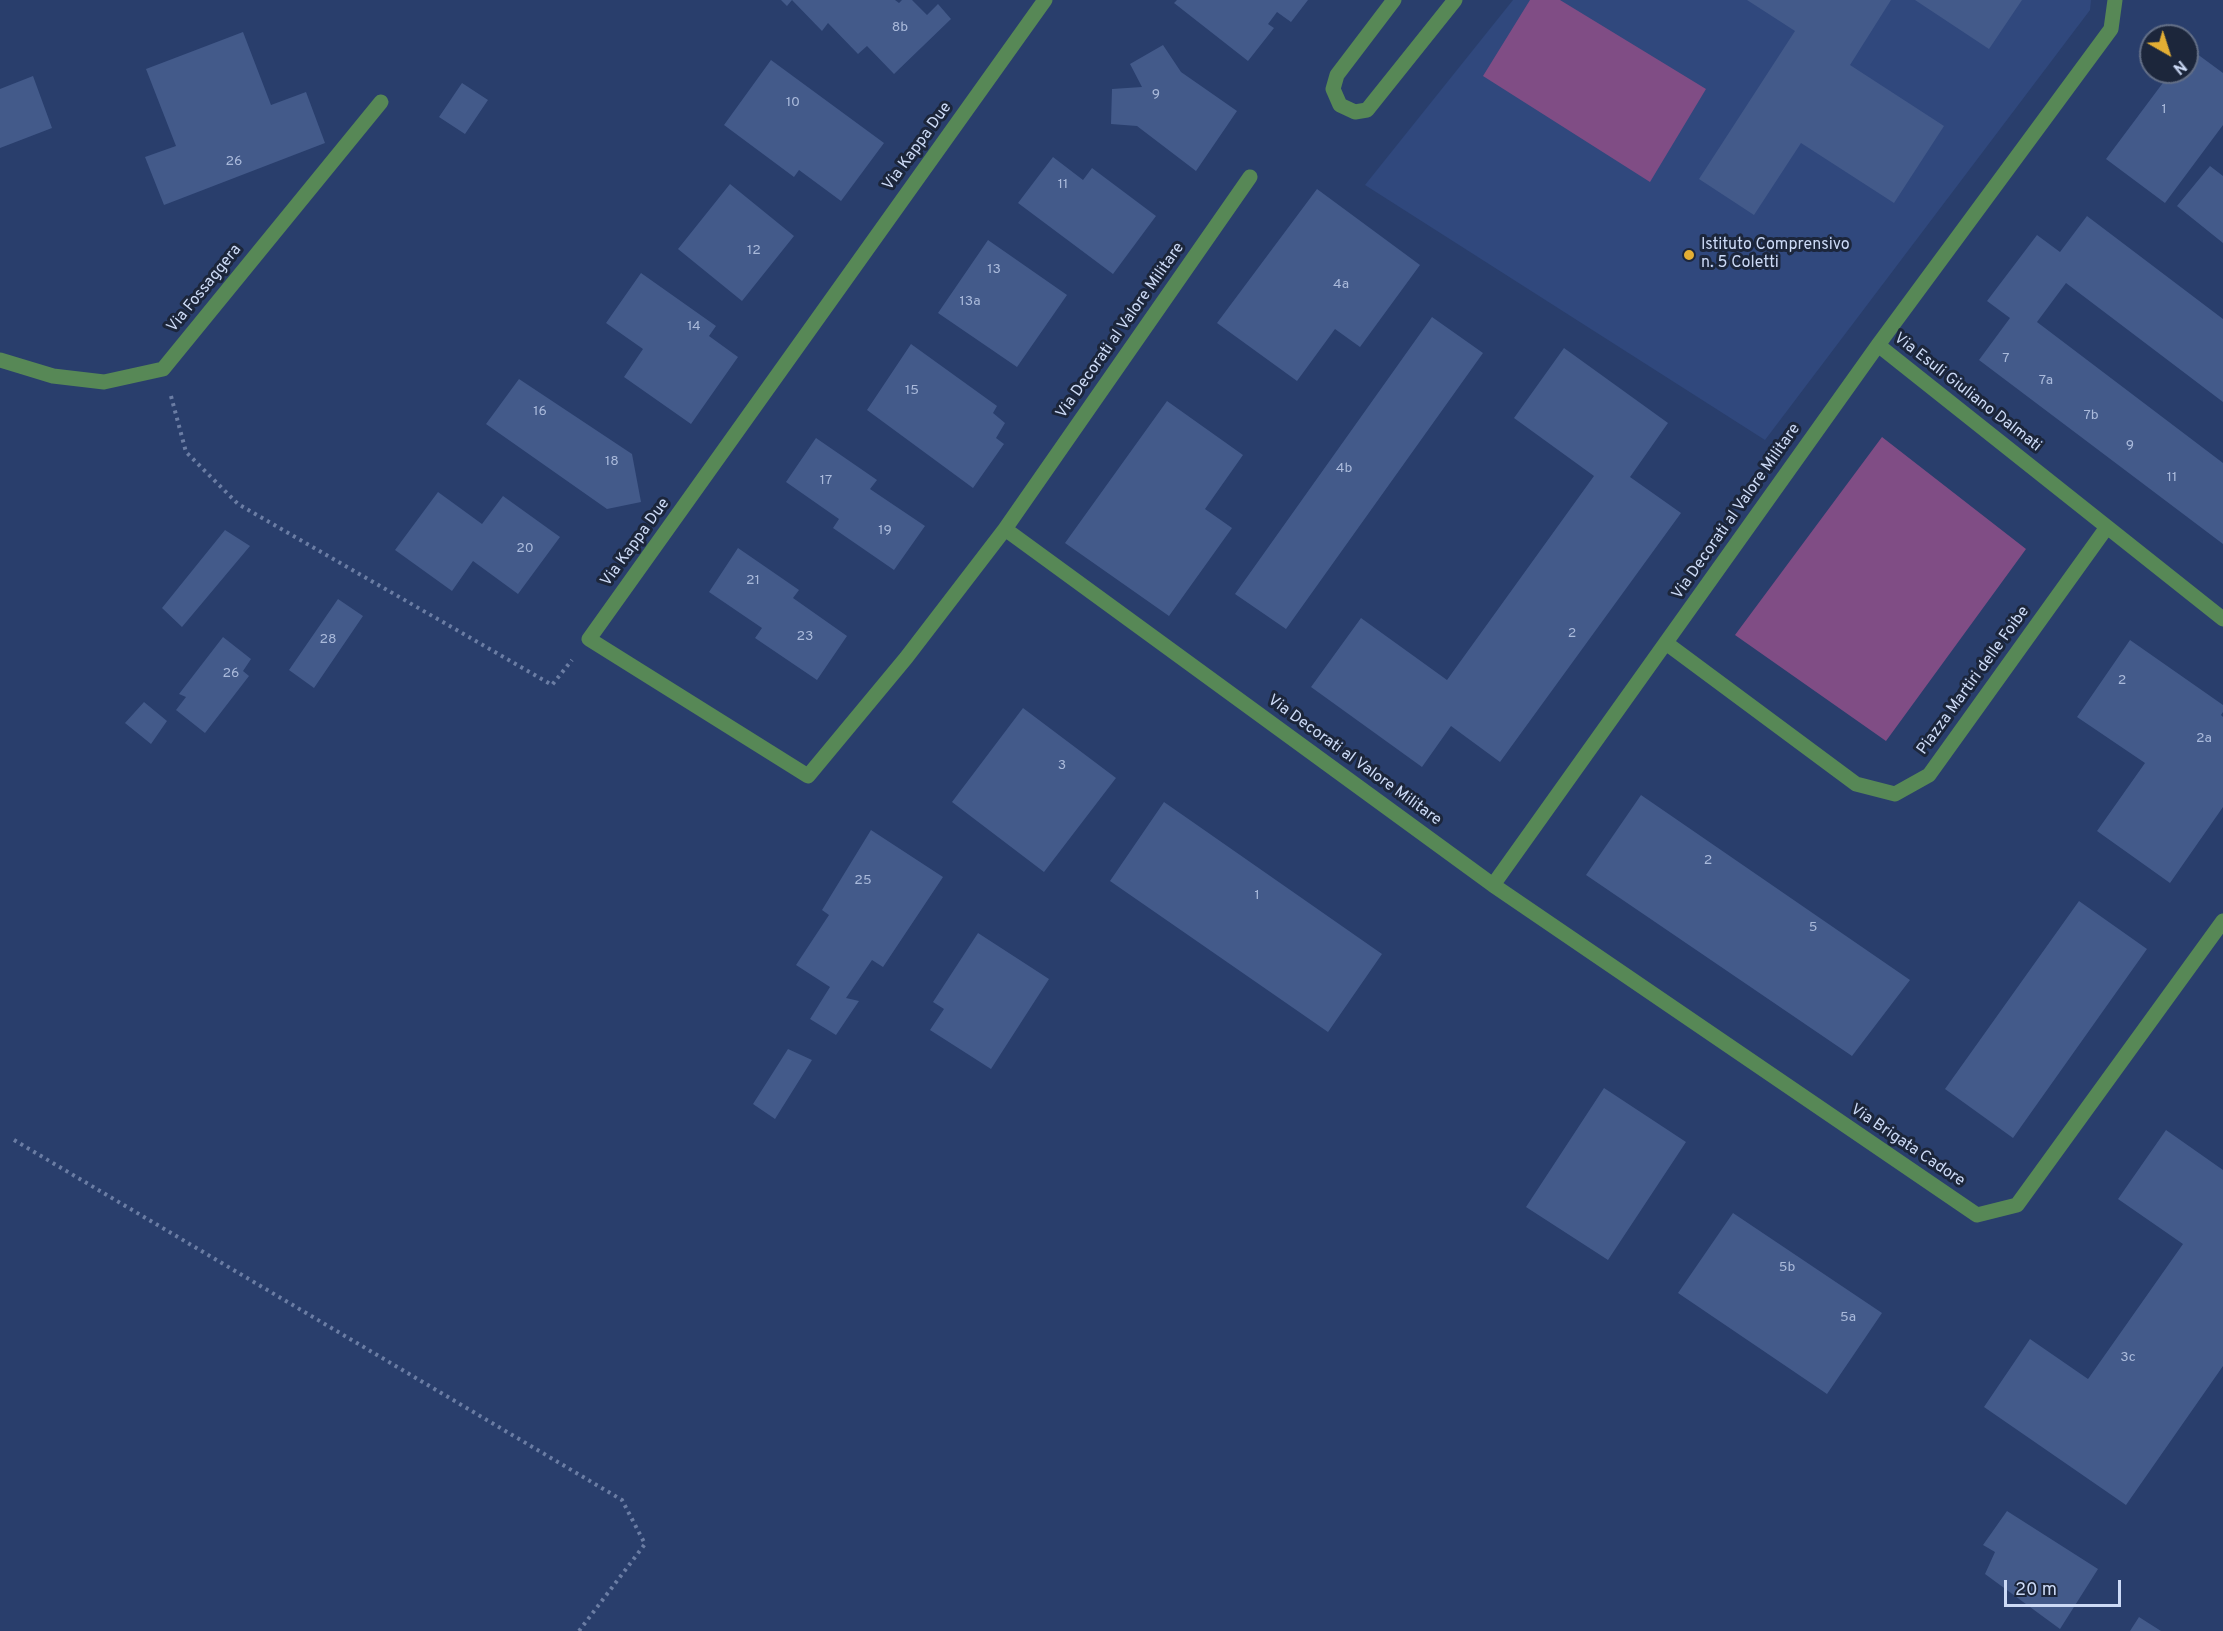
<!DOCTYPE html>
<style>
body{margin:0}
#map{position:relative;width:2223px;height:1631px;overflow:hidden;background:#293e6c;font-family:Overpass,sans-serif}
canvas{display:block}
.north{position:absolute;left:2139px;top:24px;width:60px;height:60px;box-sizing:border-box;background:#1c263b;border:2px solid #626e86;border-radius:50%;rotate:141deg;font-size:16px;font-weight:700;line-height:24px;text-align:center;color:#ccdaf6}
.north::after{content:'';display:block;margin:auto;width:21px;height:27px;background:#e3ae34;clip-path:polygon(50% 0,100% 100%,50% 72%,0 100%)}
.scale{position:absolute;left:2004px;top:1580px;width:117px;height:27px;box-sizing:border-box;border:3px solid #ccdaf6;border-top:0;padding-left:8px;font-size:18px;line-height:21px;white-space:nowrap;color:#ccdaf6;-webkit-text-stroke:4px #1c263b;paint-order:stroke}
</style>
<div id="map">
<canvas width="2223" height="1631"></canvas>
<div class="north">N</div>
<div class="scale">20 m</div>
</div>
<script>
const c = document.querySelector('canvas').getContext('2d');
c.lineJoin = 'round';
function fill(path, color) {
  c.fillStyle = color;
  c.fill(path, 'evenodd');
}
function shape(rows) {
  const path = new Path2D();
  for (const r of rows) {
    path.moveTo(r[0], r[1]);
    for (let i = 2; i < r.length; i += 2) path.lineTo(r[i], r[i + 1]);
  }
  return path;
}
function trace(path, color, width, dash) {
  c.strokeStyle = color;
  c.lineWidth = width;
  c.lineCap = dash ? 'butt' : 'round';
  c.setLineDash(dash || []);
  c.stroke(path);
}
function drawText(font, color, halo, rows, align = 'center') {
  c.font = font + ' Overpass,sans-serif';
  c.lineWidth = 6;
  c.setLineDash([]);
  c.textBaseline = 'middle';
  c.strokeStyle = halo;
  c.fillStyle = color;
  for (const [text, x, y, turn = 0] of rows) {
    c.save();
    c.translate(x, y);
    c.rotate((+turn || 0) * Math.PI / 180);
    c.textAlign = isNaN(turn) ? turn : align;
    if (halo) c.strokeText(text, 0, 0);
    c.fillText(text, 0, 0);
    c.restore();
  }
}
const built = shape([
 [1513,0,2091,0,2090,10,1765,440,1365,185]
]);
const green = shape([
 [1530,0,1560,0,1706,89,1650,182,1483,76],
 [1882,437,2026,549,1886,741,1735,635]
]);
const building = shape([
 [781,0,895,0,899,3,902,0,912,0,927,15,938,4,951,19,894,74,867,46,858,54,828,23,822,31,792,0,787,6],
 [1177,0,1308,0,1291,22,1277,12,1268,24,1274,28,1248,61,1174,3],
 [1747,0,1891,0,1850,65,1944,126,1894,203,1801,143,1754,215,1699,179,1795,31],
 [1915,0,2022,0,1989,49],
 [243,32,271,105,306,92,325,143,164,205,145,157,176,146,146,69],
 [1163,45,1181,72,1237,111,1196,171,1137,126,1111,124,1112,89,1142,87,1130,64],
 [2189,48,2223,73,2223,125,2165,203,2106,159,2171,72,2187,72,2187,51],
 [771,60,884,143,841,201,799,170,794,177,724,125],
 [33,76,52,128,0,148,0,89],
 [462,83,488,100,465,134,439,117],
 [1053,157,1083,180,1092,168,1156,216,1113,274,1018,203],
 [2210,166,2223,176,2223,243,2177,206],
 [730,184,794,236,742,301,678,249],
 [1317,189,1420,265,1360,347,1335,329,1297,381,1217,323],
 [2087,216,2223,319,2223,402,2066,283,2037,322,2223,463,2223,544,1979,360,2010,318,1987,301,2037,235,2060,252],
 [988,240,1067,295,1017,367,938,313],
 [641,273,716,326,709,336,738,357,691,424,624,377,643,349,606,323],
 [1432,317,1483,353,1286,629,1235,594],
 [911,344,997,406,993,413,1005,423,996,438,1004,444,973,488,867,410],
 [1564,348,1668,423,1630,477,1681,513,1500,762,1451,726,1422,767,1311,687,1361,618,1447,680,1594,476,1514,418],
 [519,379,632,454,641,502,607,509,486,424],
 [1167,401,1243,455,1205,509,1232,528,1169,616,1065,543],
 [816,438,877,480,870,489,925,526,894,570,833,528,839,519,786,482],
 [438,492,482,524,503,496,560,537,518,594,473,561,452,591,395,550],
 [225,530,250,546,182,627,162,608],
 [738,548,799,590,793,598,847,636,817,680,755,638,762,628,709,592],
 [338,599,363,616,314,688,289,670],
 [223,637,251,659,243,671,249,676,205,733,176,710,186,697,179,694],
 [2130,640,2223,705,2223,712,2221,715,2223,717,2223,807,2170,883,2097,831,2145,763,2077,717],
 [144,702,167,721,151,744,125,723],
 [1023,708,1116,778,1044,872,952,802],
 [1641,795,1910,980,1852,1056,1586,875],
 [1164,802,1382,954,1328,1032,1110,881],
 [871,830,943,877,883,967,872,960,846,998,859,1001,836,1035,810,1019,830,987,796,965,829,915,822,910],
 [2079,901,2147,949,2013,1138,1945,1089],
 [978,933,1049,979,991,1069,930,1030,944,1009,933,1002],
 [788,1049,812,1060,775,1119,753,1104],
 [1604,1088,1686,1142,1608,1260,1526,1207],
 [2166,1130,2223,1170,2223,1366,2126,1505,1984,1407,2030,1339,2088,1379,2183,1244,2118,1199],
 [1733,1213,1882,1313,1827,1394,1678,1293],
 [2007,1511,2098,1569,2060,1629,1985,1574,1995,1552,1983,1545],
 [2139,1617,2161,1631,2130,1631]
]);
const path = shape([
 [171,396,186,452,238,504,552,685,572,660],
 [14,1140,622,1500,645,1544,579,1631]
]);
const minor = shape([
 [1394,0,1337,75,1333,89,1340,105,1355,112,1367,110,1455,0],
 [1250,177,1005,529,1493,885,1878,345,2111,29,2115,0],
 [1878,345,2223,619],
 [0,360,53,376,104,382,163,369,381,102],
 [1005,529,906,658,808,776,589,639,1045,0],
 [1666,643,1856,784,1895,794,1929,775,2107,527],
 [1493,885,1977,1215,2017,1205,2223,921]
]);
const markers = [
 [1689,255,6,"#e3ae34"]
];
const numberNames = [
 ["8b",900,28],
 ["9",1156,95],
 ["10",793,103],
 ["1",2164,110],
 ["26",234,162],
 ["11",1063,185],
 ["12",754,251],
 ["13",994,270],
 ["4a",1341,285],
 ["13a",970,302],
 ["14",694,327],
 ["7",2006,359],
 ["7a",2046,381],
 ["15",912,391],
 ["16",540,412],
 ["7b",2091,416],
 ["9",2130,446],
 ["18",612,462],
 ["4b",1344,469],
 ["11",2172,478],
 ["17",826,481],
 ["19",885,531],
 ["20",525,549],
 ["21",753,581],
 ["2",1572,634],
 ["23",805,637],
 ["28",328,640],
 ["26",231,674],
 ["2",2122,681],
 ["2a",2204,739],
 ["3",1062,766],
 ["2",1708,861],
 ["25",863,881],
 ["1",1257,896],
 ["5",1813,928],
 ["5b",1787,1268],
 ["5a",1848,1318],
 ["3c",2128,1358]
];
const streetNames = [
 ["Via Kappa Due",918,147,-54],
 ["Via Fossaggera",205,289,-51],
 ["Via Decorati al Valore Militare",1121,331,-55],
 ["Via Esuli Giuliano Dalmati",1967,393,38],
 ["Via Decorati al Valore Militare",1737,512,-55],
 ["Via Kappa Due",636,543,-54],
 ["Piazza Martiri delle Foibe",1974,681,-54],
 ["Via Decorati al Valore Militare",1354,761,36],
 ["Via Brigata Cadore",1907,1146,34]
];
const poiNames = [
 ["Istituto Comprensivo",1701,246],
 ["n. 5 Coletti",1701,264]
];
fill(built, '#30487d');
fill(green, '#804d85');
fill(building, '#435a8a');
trace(path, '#6b7da4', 4, [3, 4.5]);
trace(minor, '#578856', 15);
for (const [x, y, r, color] of markers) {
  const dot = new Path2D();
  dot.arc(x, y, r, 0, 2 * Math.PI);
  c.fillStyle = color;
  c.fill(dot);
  trace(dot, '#1c263b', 2);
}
drawText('14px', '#aabadb', null, numberNames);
drawText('16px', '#ccdaf6', '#1c263b', streetNames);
drawText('16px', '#ccdaf6', '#1c263b', poiNames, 'left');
</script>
